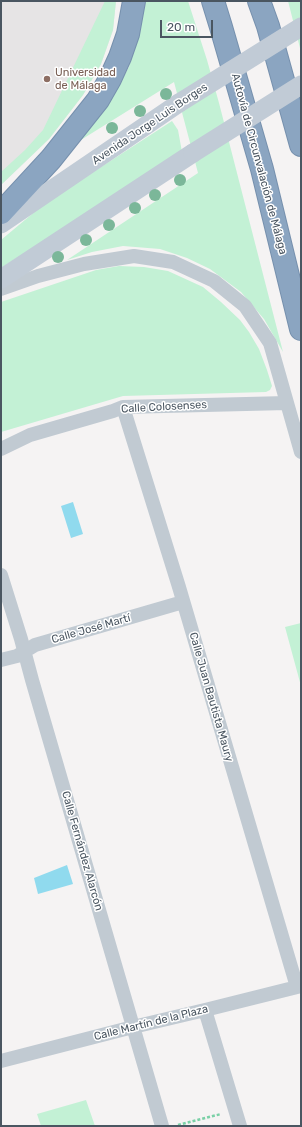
<!DOCTYPE html>
<meta charset="utf-8">
<style>
body{margin:0}
#map{position:relative;width:302px;height:1127px;overflow:hidden;background:#f5f3f3;font-family:Rubik,sans-serif}
canvas{display:block}
.frame{position:absolute;inset:0;border:2px solid #4a5661;pointer-events:none}
.scale{position:absolute;left:160px;top:20px;width:53px;height:18px;box-sizing:border-box;border:2px solid #4a5661;border-top:0;padding-left:5px;font-size:12px;line-height:14px;white-space:nowrap;color:#4a5661;-webkit-text-stroke:3px #fff;paint-order:stroke}
</style>
<div id="map">
<canvas width="302" height="1127"></canvas>
<div class="frame"></div>
<div class="scale">20 m</div>
</div>
<script>
const c = document.querySelector('canvas').getContext('2d');
c.lineJoin = 'round';
function fill(path, color) {
  c.fillStyle = color;
  c.fill(path, 'evenodd');
}
function shape(rows) {
  const path = new Path2D();
  for (const r of rows) {
    path.moveTo(r[0], r[1]);
    for (let i = 2; i < r.length; i += 2) path.lineTo(r[i], r[i + 1]);
  }
  return path;
}
function trace(path, color, width, dash) {
  c.strokeStyle = color;
  c.lineWidth = width;
  c.lineCap = dash ? 'butt' : 'round';
  c.setLineDash(dash || []);
  c.stroke(path);
}
function drawText(font, color, halo, rows, align = 'center') {
  c.font = font + ' Rubik,sans-serif';
  c.lineWidth = 3;
  c.setLineDash([]);
  c.textBaseline = 'middle';
  c.strokeStyle = halo;
  c.fillStyle = color;
  for (const [text, x, y, turn = 0] of rows) {
    c.save();
    c.translate(x, y);
    c.rotate((+turn || 0) * Math.PI / 180);
    c.textAlign = isNaN(turn) ? turn : align;
    if (halo) c.strokeText(text, 0, 0);
    c.fillText(text, 0, 0);
    c.restore();
  }
}
const education = shape([
 [1,1,116,1,113,30,101,64,83,95,49,139,1,185]
]);
const green = shape([
 [105,1,116,1,113,30,101,64,83,95,49,139,1,185,1,172,25,150,43,130],
 [143,1,188,1,207,60,219,103,283,352,264,319,241,292,210,269,187,258,160,249,123,246,92,252,67,260,198,173,174,82,68,148,101,114,129,67,141,19],
 [288,1,301,1,301,52],
 [172,121,178,130,182,152,1,268,1,240,44,204],
 [119,266,144,267,168,271,203,287,221,302,240,320,249,332,259,349,267,370,272,386,270,390,266,392,123,396,1,432,1,302,96,270],
 [301,623,301,686,285,627],
 [86,1100,95,1126,41,1126,37,1114]
]);
const water = shape([
 [73,502,83,534,71,538,61,506],
 [67,865,73,884,38,894,34,878]
]);
const path = shape([
 [178,1125,221,1114]
]);
const street = shape([
 [1,289,38,276,84,264,134,256,173,262,214,281,245,306,270,343,301,452],
 [123,407,179,587,297,987],
 [1,449,30,435,113,411,123,407,287,403],
 [1,575,21,639,32,680,162,1126],
 [1,660,17,656,35,645,183,602],
 [205,1010,240,1126],
 [1,1061,133,1027,205,1010,301,986]
]);
const secondary = shape([
 [1,224,179,103],
 [1,279,193,153]
]);
const highway = shape([
 [213,1,221,27,262,169,301,329],
 [259,1,268,26,301,145],
 [1,213,51,159,98,100,110,79,120,57,128,34,134,1]
]);
const secondaryBridge = shape([
 [179,103,301,27],
 [193,153,301,85]
]);
const trees = [
 [166,94],
 [140,111],
 [112,128],
 [180,180],
 [155,195],
 [135,208],
 [109,225],
 [86,240],
 [58,257]
];
const markers = [
 [47,79,4,"#8d6e63"]
];
const educationNames = [
 ["Universidad",55,73],
 ["de Málaga",55,86]
];
const streetNames = [
 ["Avenida Jorge Luis Borges",150,124,-34],
 ["Autovía de Circunvalación de Málaga",259,164,75],
 ["Calle Colosenses",164,407,-3],
 ["Calle José Martí",91,629,-16],
 ["Calle Juan Bautista Maury",211,697,74],
 ["Calle Fernández Alarcón",82,851,74],
 ["Calle Martín de la Plaza",151,1023,-14]
];
fill(education, '#e6e4e5');
fill(green, '#c3f1d5');
fill(water, '#90daee');
trace(highway, '#7690ad', 24);
trace(path, '#7ad0a6', 2.5, [3, 2]);
trace(street, '#c1cad2', 14);
trace(secondary, '#c1cbd6', 19);
trace(highway, '#8ba5c1', 22);
trace(secondaryBridge, '#c1cbd6', 19);
c.fillStyle = '#7bb799';
for (const [x, y] of trees) {
  c.beginPath();
  c.arc(x, y, 6, 0, 2 * Math.PI);
  c.fill();
}
for (const [x, y, r, color] of markers) {
  const dot = new Path2D();
  dot.arc(x, y, r, 0, 2 * Math.PI);
  c.fillStyle = color;
  c.fill(dot);
  trace(dot, '#fff', 1.5);
}
drawText('11px', '#785e54', '#fff', educationNames, 'left');
drawText('11px', '#4a5661', '#fff', streetNames);
</script>
